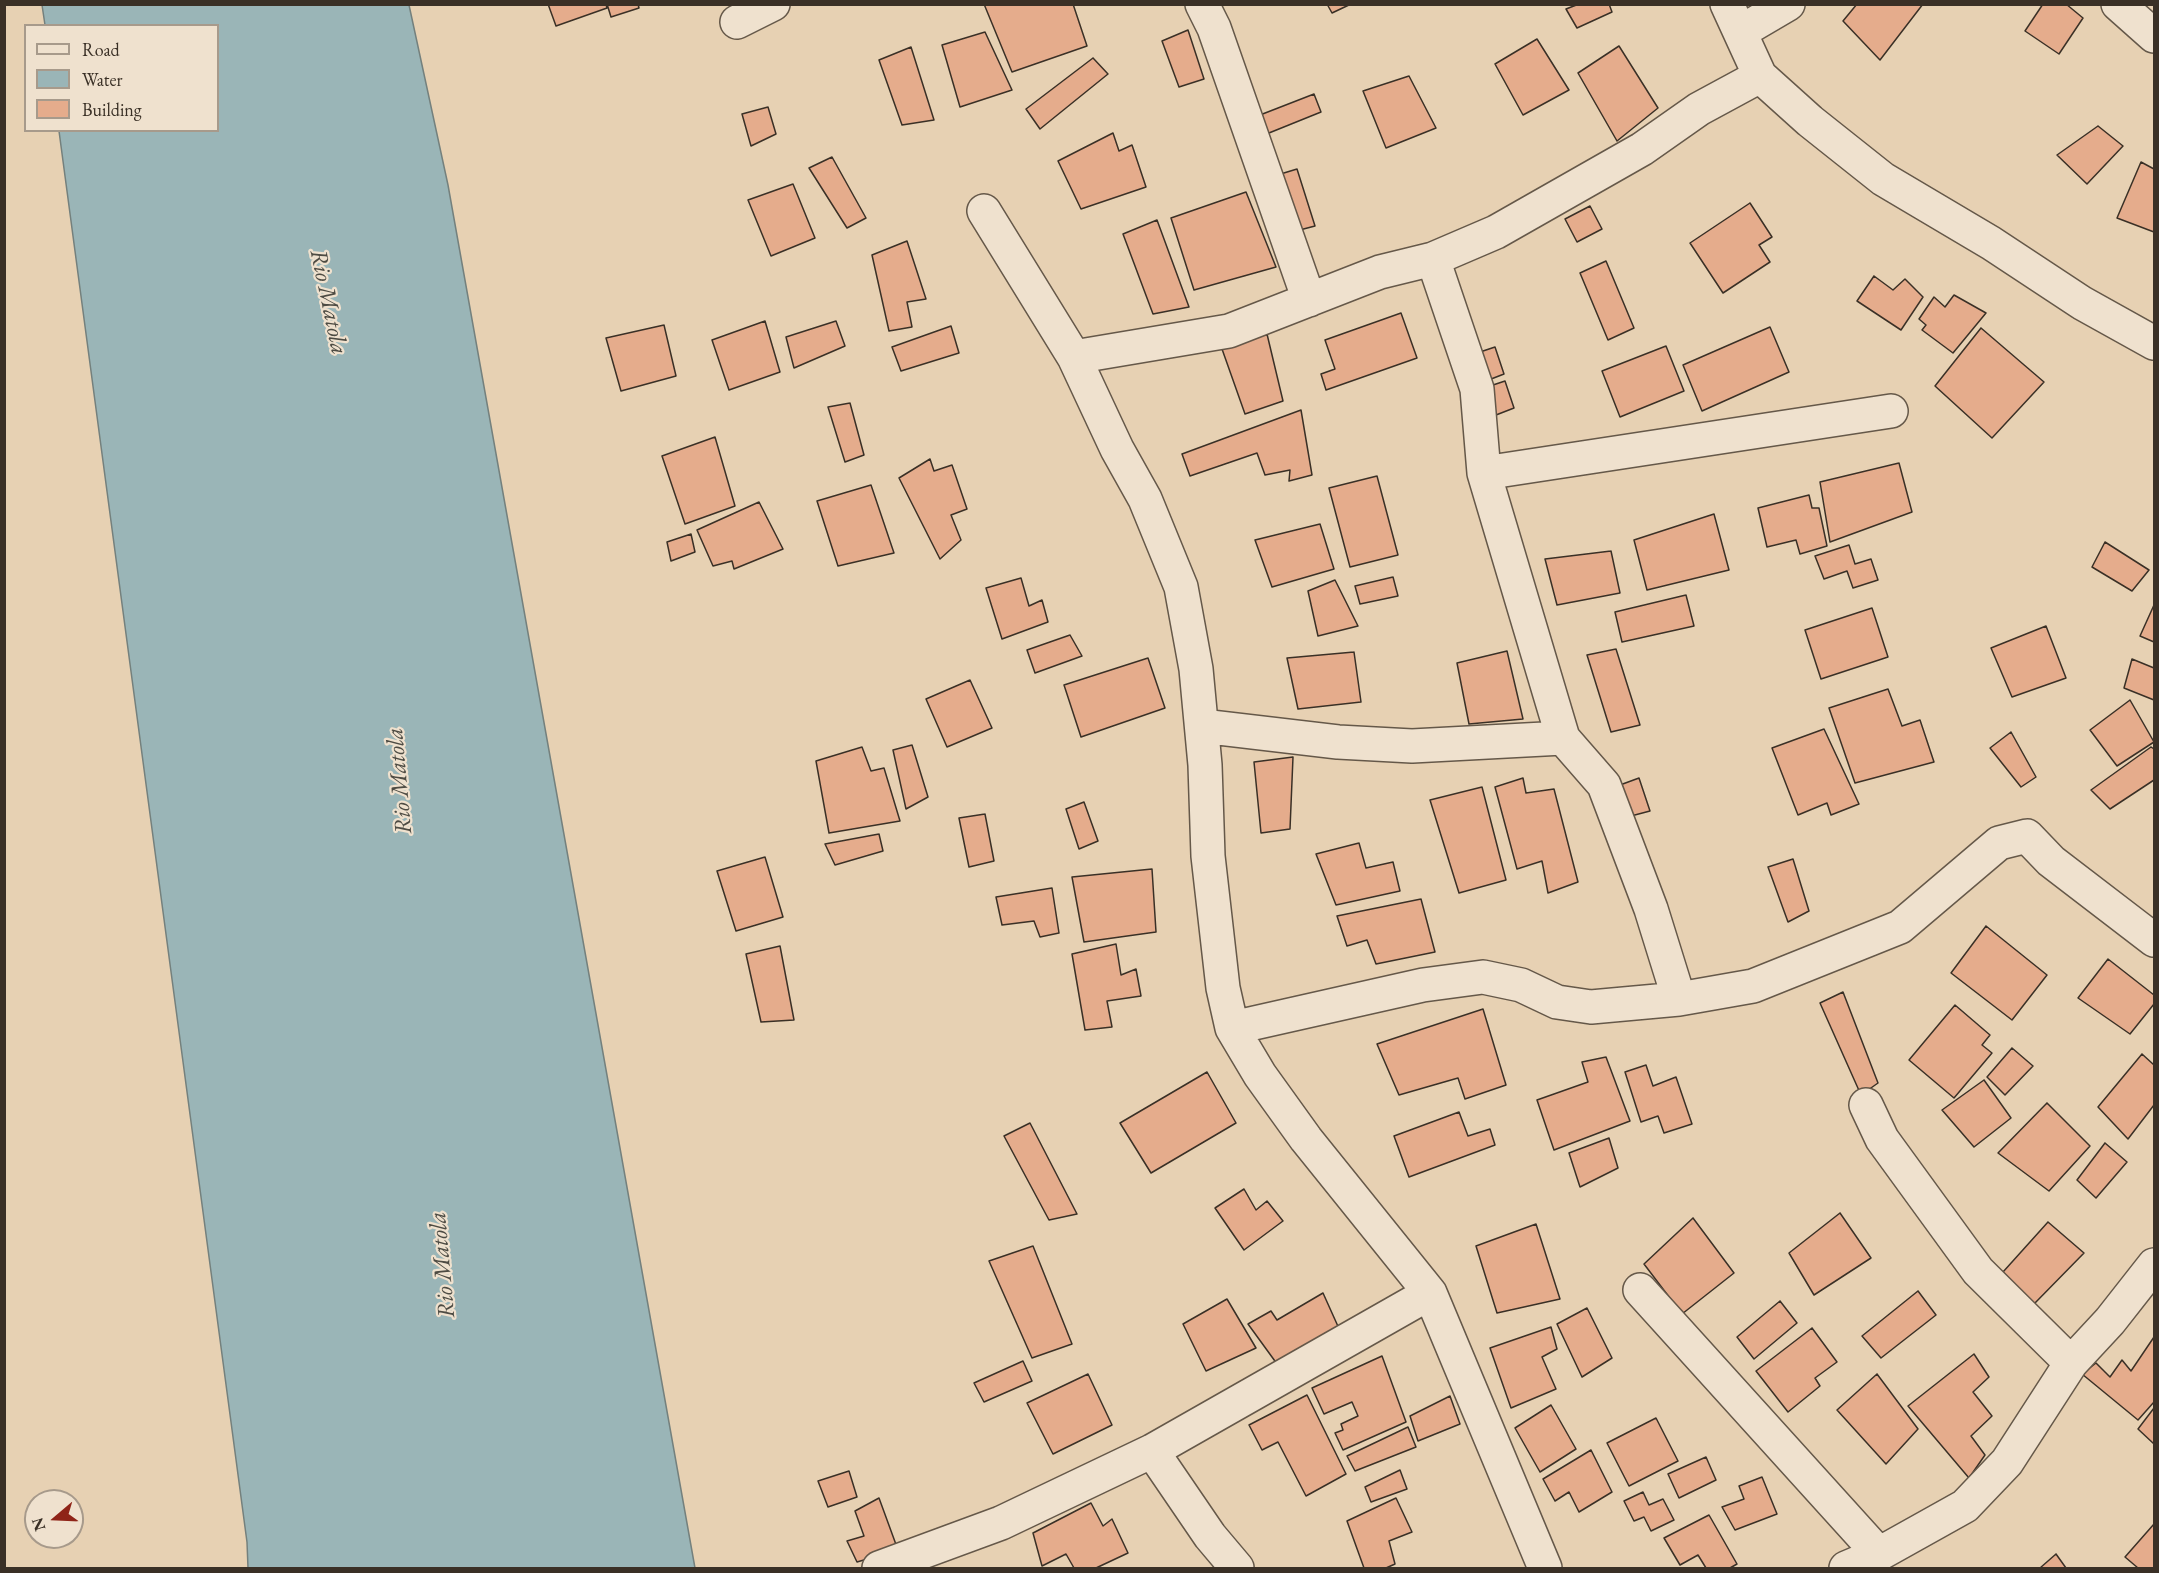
<!DOCTYPE html>
<style>
body{margin:0}
#map{position:relative;width:2159px;height:1573px;overflow:hidden;background:#e7d1b3;font-family:"EB Garamond",serif}
canvas{display:block}
.frame{position:absolute;inset:0;border:6px solid #3a3026;pointer-events:none}
.legend{position:absolute;left:24px;top:24px;width:195px;height:108px;box-sizing:border-box;background:#efe1ce;border:2px solid #a79a8b;margin:0;padding:8px 10px;list-style:none;font-size:18px;color:#3a3026}
.legend li{display:flex;align-items:center;gap:12px;height:30px}
.legend b{width:30px;border:2px solid #a79a8b}
.north{position:absolute;left:24px;top:1489px;width:60px;height:60px;box-sizing:border-box;background:#efe1ce;border:2px solid #a79a8b;border-radius:50%;rotate:251deg;font-size:16px;font-weight:700;line-height:24px;text-align:center;color:#3a3026}
.north::after{content:'';display:block;margin:auto;width:21px;height:27px;background:#8f2418;clip-path:polygon(50% 0,100% 100%,50% 72%,0 100%)}
</style>
<div id="map">
<canvas width="2159" height="1573"></canvas>
<div class="frame"></div>
<ul class="legend">
<li><b style="height:8px;background:#efe1ce"></b>Road</li>
<li><b style="height:16px;background:#9ab5b7"></b>Water</li>
<li><b style="height:16px;background:#e5ac8c"></b>Building</li>
</ul>
<div class="north">N</div>
</div>
<script>
const c = document.querySelector('canvas').getContext('2d');
c.lineJoin = 'round';
function fill(path, color) {
  c.fillStyle = color;
  c.fill(path, 'evenodd');
}
function shape(rows) {
  const path = new Path2D();
  for (const r of rows) {
    path.moveTo(r[0], r[1]);
    for (let i = 2; i < r.length; i += 2) path.lineTo(r[i], r[i + 1]);
  }
  return path;
}
function trace(path, color, width, dash) {
  c.strokeStyle = color;
  c.lineWidth = width;
  c.lineCap = dash ? 'butt' : 'round';
  c.setLineDash(dash || []);
  c.stroke(path);
}
function drawText(font, color, halo, rows, align = 'center') {
  c.font = font + ' "EB Garamond",serif';
  c.lineWidth = 4.5;
  c.setLineDash([]);
  c.textBaseline = 'middle';
  c.strokeStyle = halo;
  c.fillStyle = color;
  for (const [text, x, y, turn = 0] of rows) {
    c.save();
    c.translate(x, y);
    c.rotate((+turn || 0) * Math.PI / 180);
    c.textAlign = isNaN(turn) ? turn : align;
    if (halo) c.strokeText(text, 0, 0);
    c.fillText(text, 0, 0);
    c.restore();
  }
}
const water = shape([
 [42,5,409,5,448,185,695,1568,248,1568,247,1542,59,131,218,130,218,26,45,25,42,5]
]);
const building = shape([
 [548,4,606,4,607,8,556,26,548,4],
 [607,4,638,4,639,8,611,17,607,4],
 [984,4,1073,4,1087,46,1012,72,984,4],
 [1327,4,1351,4,1332,13,1327,4],
 [1579,4,1609,4,1612,12,1577,28,1566,9,1579,4],
 [1857,4,1923,4,1880,60,1843,21,1857,4],
 [2043,4,2066,4,2083,18,2059,54,2025,31,2043,4],
 [1188,30,1204,79,1179,87,1162,41,1188,30],
 [985,32,1012,90,960,107,942,45,985,32],
 [1537,39,1569,90,1523,115,1495,64,1537,39],
 [1619,46,1658,108,1617,141,1578,73,1619,46],
 [911,47,934,120,902,125,879,60,911,47],
 [1093,58,1108,74,1040,129,1026,109,1093,58],
 [1409,76,1436,128,1386,148,1363,91,1409,76],
 [1314,94,1321,112,1264,135,1260,115,1314,94],
 [768,107,776,134,751,146,742,114,768,107],
 [2098,126,2123,146,2087,184,2057,155,2098,126],
 [1113,133,1119,151,1132,145,1146,187,1081,209,1058,161,1113,133],
 [832,157,866,218,847,228,809,168,832,157],
 [2141,162,2154,169,2154,232,2117,218,2141,162],
 [1297,169,1315,226,1292,232,1274,176,1297,169],
 [793,184,815,238,771,256,748,200,793,184],
 [1246,192,1276,267,1194,290,1171,218,1246,192],
 [1750,203,1772,237,1759,245,1770,262,1723,293,1690,243,1750,203],
 [1590,206,1602,229,1577,242,1565,219,1590,206],
 [1157,220,1189,307,1153,314,1123,234,1157,220],
 [907,241,926,299,907,302,912,327,889,331,872,255,907,241],
 [1606,261,1634,328,1608,340,1580,273,1606,261],
 [1874,276,1893,290,1905,279,1923,297,1901,330,1857,301,1874,276],
 [1954,295,1986,313,1953,353,1922,330,1926,325,1919,319,1934,297,1945,307,1954,295],
 [1401,313,1417,358,1326,390,1321,374,1335,369,1325,340,1401,313],
 [765,321,780,372,729,390,712,340,765,321],
 [836,321,845,346,794,368,786,337,836,321],
 [664,325,676,376,621,391,606,338,664,325],
 [951,326,959,353,901,371,892,347,951,326],
 [1770,327,1789,372,1702,411,1683,365,1770,327],
 [1981,328,2044,382,1992,438,1935,386,1981,328],
 [1267,334,1283,401,1245,414,1222,349,1267,334],
 [1666,346,1684,391,1620,417,1602,371,1666,346],
 [1495,347,1504,374,1486,381,1477,353,1495,347],
 [1505,381,1514,408,1496,415,1487,387,1505,381],
 [850,403,864,455,845,462,828,407,850,403],
 [1301,410,1312,475,1289,481,1290,470,1265,475,1257,453,1190,476,1182,454,1301,410],
 [715,437,735,506,685,524,662,456,715,437],
 [930,459,934,471,952,465,967,509,951,515,961,540,940,559,899,478,930,459],
 [1899,463,1912,512,1830,542,1820,482,1899,463],
 [1377,476,1398,555,1350,567,1329,488,1377,476],
 [871,485,894,553,838,566,817,501,871,485],
 [1809,495,1812,508,1819,508,1827,546,1800,554,1796,540,1767,547,1758,508,1809,495],
 [759,502,783,549,734,569,732,561,713,566,697,530,759,502],
 [1714,514,1729,570,1647,590,1634,540,1714,514],
 [1320,524,1334,569,1272,587,1255,540,1320,524],
 [691,534,695,552,671,561,667,542,691,534],
 [2105,542,2149,570,2132,591,2092,567,2105,542],
 [1849,545,1855,564,1871,559,1878,580,1853,588,1847,571,1824,579,1815,556,1849,545],
 [1611,551,1620,593,1557,605,1545,559,1611,551],
 [1393,577,1398,596,1360,604,1355,586,1393,577],
 [1021,578,1029,606,1042,600,1048,622,1002,639,986,588,1021,578],
 [1335,580,1358,626,1318,636,1308,591,1335,580],
 [1686,595,1694,626,1622,642,1615,612,1686,595],
 [2154,605,2154,642,2140,636,2154,605],
 [1872,608,1888,657,1821,679,1805,630,1872,608],
 [2046,626,2066,678,2012,697,1991,648,2046,626],
 [1070,635,1082,656,1035,673,1027,650,1070,635],
 [1616,649,1640,725,1611,732,1587,655,1616,649],
 [1507,651,1523,719,1469,724,1457,663,1507,651],
 [1354,652,1361,702,1298,709,1287,658,1354,652],
 [1148,658,1165,708,1081,737,1064,685,1148,658],
 [2132,659,2154,668,2154,700,2124,688,2132,659],
 [970,680,992,728,947,747,926,699,970,680],
 [1888,689,1902,726,1920,720,1934,762,1855,783,1829,708,1888,689],
 [2130,700,2154,742,2117,766,2090,730,2130,700],
 [1824,729,1859,804,1831,815,1827,803,1798,815,1772,748,1824,729],
 [2011,732,2036,777,2021,787,1990,748,2011,732],
 [912,745,928,797,906,809,893,750,912,745],
 [862,747,871,771,884,768,900,821,829,833,816,761,862,747],
 [2151,747,2154,749,2154,780,2110,809,2091,790,2151,747],
 [1293,757,1290,829,1261,833,1254,762,1293,757],
 [1523,778,1526,793,1554,789,1578,882,1548,893,1542,861,1517,869,1495,787,1523,778],
 [1639,778,1650,811,1631,816,1620,785,1639,778],
 [1482,787,1506,880,1459,893,1430,800,1482,787],
 [1084,802,1098,841,1079,849,1066,809,1084,802],
 [985,814,994,861,969,867,959,818,985,814],
 [879,834,883,851,835,865,825,844,879,834],
 [1359,843,1366,868,1393,862,1400,891,1336,905,1316,854,1359,843],
 [765,857,783,917,736,931,717,871,765,857],
 [1793,859,1809,911,1788,922,1768,867,1793,859],
 [1152,869,1156,932,1084,942,1072,877,1152,869],
 [1052,888,1059,933,1040,937,1034,921,1002,925,996,897,1052,888],
 [1421,899,1435,952,1376,964,1367,940,1347,946,1337,916,1421,899],
 [1986,926,2047,975,2012,1020,1951,973,1986,926],
 [1116,944,1121,975,1136,969,1141,996,1107,1001,1112,1027,1085,1030,1072,954,1116,944],
 [780,946,794,1020,761,1022,746,954,780,946],
 [2108,959,2154,995,2154,1004,2130,1034,2078,998,2108,959],
 [1843,992,1878,1083,1861,1095,1820,1003,1843,992],
 [1955,1005,1990,1035,1982,1045,1992,1053,1954,1098,1909,1060,1955,1005],
 [1483,1009,1506,1085,1465,1099,1458,1078,1399,1095,1377,1044,1483,1009],
 [2012,1048,2033,1066,2005,1095,1987,1077,2012,1048],
 [2142,1054,2154,1065,2154,1105,2128,1139,2098,1107,2142,1054],
 [1606,1057,1630,1121,1554,1150,1537,1100,1588,1082,1582,1062,1606,1057],
 [1646,1065,1653,1086,1676,1077,1692,1124,1664,1133,1658,1116,1641,1122,1625,1072,1646,1065],
 [1207,1072,1236,1123,1151,1173,1120,1123,1207,1072],
 [1984,1080,2011,1118,1974,1147,1942,1110,1984,1080],
 [2047,1103,2090,1146,2049,1191,1998,1153,2047,1103],
 [1459,1112,1468,1136,1490,1129,1495,1145,1409,1177,1394,1136,1459,1112],
 [1030,1123,1077,1214,1049,1220,1004,1136,1030,1123],
 [1609,1138,1618,1168,1580,1187,1569,1153,1609,1138],
 [2105,1143,2127,1162,2096,1198,2077,1180,2105,1143],
 [1244,1189,1256,1210,1267,1201,1283,1221,1244,1250,1215,1208,1244,1189],
 [1840,1213,1871,1258,1814,1295,1789,1253,1840,1213],
 [1693,1218,1734,1273,1682,1314,1644,1264,1693,1218],
 [2048,1222,2084,1253,2034,1304,2003,1272,2048,1222],
 [1536,1224,1560,1299,1497,1313,1476,1246,1536,1224],
 [1033,1246,1072,1344,1032,1358,989,1261,1033,1246],
 [1918,1291,1936,1315,1881,1358,1862,1336,1918,1291],
 [1323,1293,1341,1333,1280,1368,1248,1324,1271,1311,1277,1320,1323,1293],
 [1227,1299,1256,1348,1206,1371,1183,1324,1227,1299],
 [1780,1301,1797,1323,1754,1359,1737,1337,1780,1301],
 [1587,1308,1612,1358,1582,1377,1557,1324,1587,1308],
 [1551,1327,1557,1349,1542,1357,1556,1389,1511,1408,1490,1348,1551,1327],
 [1812,1328,1837,1362,1815,1378,1820,1386,1788,1412,1756,1371,1812,1328],
 [2154,1337,2154,1402,2138,1420,2082,1374,2096,1363,2110,1377,2122,1360,2131,1371,2154,1337],
 [1974,1354,1989,1377,1973,1392,1992,1416,1971,1436,1985,1455,1969,1478,1908,1406,1974,1354],
 [1382,1356,1406,1422,1343,1450,1335,1433,1343,1430,1341,1424,1358,1416,1352,1402,1324,1414,1312,1388,1382,1356],
 [1023,1361,1032,1381,984,1402,974,1383,1023,1361],
 [1088,1374,1112,1425,1053,1454,1027,1403,1088,1374],
 [1877,1374,1918,1429,1886,1464,1837,1410,1877,1374],
 [1307,1395,1346,1474,1306,1496,1278,1442,1262,1450,1249,1425,1307,1395],
 [1450,1396,1460,1424,1418,1441,1410,1416,1450,1396],
 [1551,1405,1576,1449,1540,1472,1515,1428,1551,1405],
 [2154,1408,2154,1444,2138,1429,2154,1408],
 [1656,1418,1678,1461,1629,1486,1607,1443,1656,1418],
 [1408,1427,1416,1447,1355,1471,1347,1456,1408,1427],
 [1591,1450,1612,1492,1579,1512,1569,1492,1555,1501,1543,1479,1591,1450],
 [1706,1457,1716,1480,1679,1498,1668,1474,1706,1457],
 [1400,1470,1407,1489,1371,1502,1365,1487,1400,1470],
 [849,1471,857,1497,828,1507,818,1481,849,1471],
 [1762,1477,1777,1514,1735,1530,1722,1507,1744,1499,1739,1486,1762,1477],
 [1643,1492,1649,1505,1663,1499,1674,1520,1651,1531,1644,1517,1634,1521,1624,1501,1643,1492],
 [879,1498,898,1550,857,1562,847,1541,864,1536,855,1511,879,1498],
 [1396,1498,1412,1532,1389,1541,1395,1564,1386,1568,1364,1568,1347,1521,1396,1498],
 [1091,1503,1103,1526,1112,1519,1128,1553,1096,1568,1074,1568,1066,1554,1042,1566,1033,1533,1091,1503],
 [1709,1515,1737,1564,1730,1568,1706,1568,1698,1555,1680,1565,1664,1538,1709,1515],
 [2154,1524,2154,1568,2138,1568,2125,1557,2154,1524],
 [2056,1554,2066,1568,2040,1568,2056,1554]
]);
const minor = shape([
 [1202,4,1214,28,1309,300],
 [1727,4,1760,76,1810,121,1883,179,1991,243,2082,303,2154,343],
 [2118,4,2154,36],
 [737,22,773,4],
 [1742,31,1788,4],
 [984,211,1074,357,1117,449,1145,499,1181,587,1196,669,1205,765,1208,856,1223,988,1232,1028,1260,1075,1306,1139,1430,1293,1545,1568],
 [1433,259,1477,389,1484,473,1563,738,1604,785,1651,909,1679,999],
 [1074,357,1229,331,1380,272,1433,259,1496,232,1642,149,1699,109,1760,76],
 [1484,473,1891,411],
 [1202,726,1338,742,1412,746,1563,738],
 [1232,1028,1423,985,1483,977,1521,985,1557,1002,1591,1007,1679,999,1753,986,1900,927,1999,843,2027,836,2051,861,2154,940],
 [1866,1105,1882,1139,1978,1271,2071,1363],
 [1640,1290,1879,1554],
 [1152,1451,1210,1536,1237,1568],
 [879,1568,1001,1523,1152,1451,1430,1293],
 [1846,1568,1879,1554,1965,1506,2007,1462,2071,1363,2110,1321,2154,1265]
]);
const waterNames = [
 ["Rio Matola",328,302,78],
 ["Rio Matola",400,781,-95],
 ["Rio Matola",443,1265,-95]
];
fill(water, '#9ab5b7');
trace(water, '#74807d', 1.5);
fill(building, '#e5ac8c');
trace(building, '#3a3026', 1.5);
trace(minor, '#655849', 36);
trace(minor, '#efe1ce', 33);
drawText('italic 24px', '#4d4b43', '#efe1ce', waterNames);
</script>
